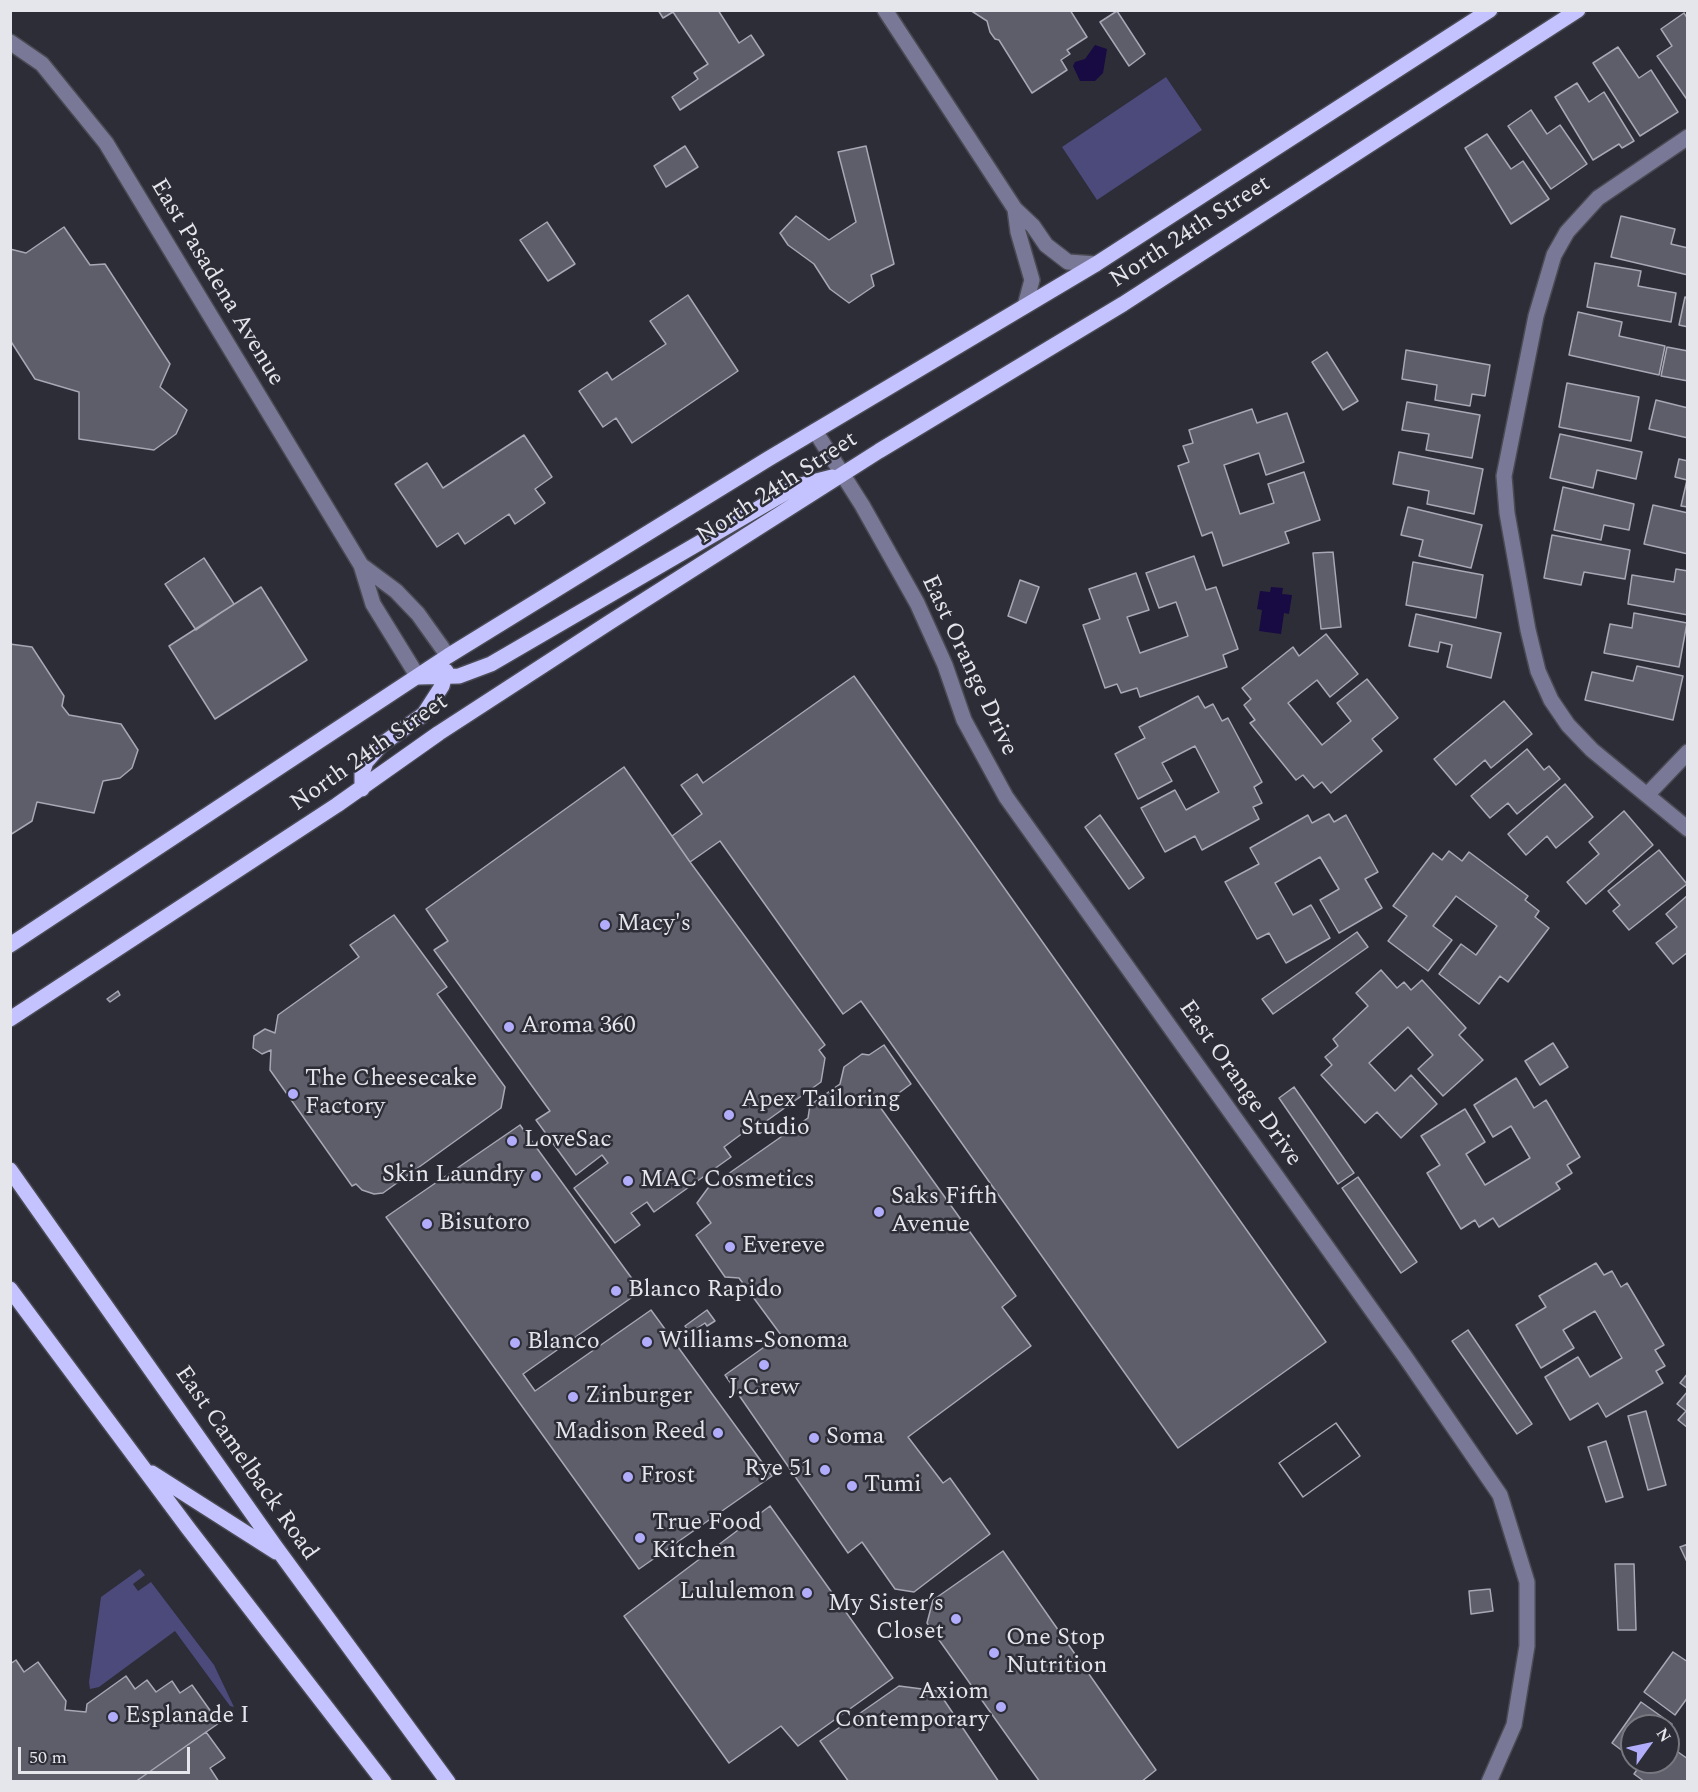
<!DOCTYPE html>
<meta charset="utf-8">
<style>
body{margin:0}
#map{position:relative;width:1698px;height:1792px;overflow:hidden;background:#2d2d37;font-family:Spectral,serif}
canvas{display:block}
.frame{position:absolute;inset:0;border:12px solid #e5e5ec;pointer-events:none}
.north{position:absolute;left:1620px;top:1714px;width:60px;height:60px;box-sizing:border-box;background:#2d2d37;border:2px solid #77777f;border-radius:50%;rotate:57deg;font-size:16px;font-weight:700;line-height:24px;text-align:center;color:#e5e5ec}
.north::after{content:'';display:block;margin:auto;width:21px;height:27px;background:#b1adfa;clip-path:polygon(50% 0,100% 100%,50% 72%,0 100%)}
.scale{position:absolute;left:18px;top:1747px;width:172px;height:27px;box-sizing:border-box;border:3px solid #e5e5ec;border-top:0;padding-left:8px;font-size:18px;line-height:21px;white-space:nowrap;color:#e5e5ec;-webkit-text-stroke:4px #2d2d37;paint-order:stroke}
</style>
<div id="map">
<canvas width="1698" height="1792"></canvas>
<div class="frame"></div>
<div class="north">N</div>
<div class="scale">50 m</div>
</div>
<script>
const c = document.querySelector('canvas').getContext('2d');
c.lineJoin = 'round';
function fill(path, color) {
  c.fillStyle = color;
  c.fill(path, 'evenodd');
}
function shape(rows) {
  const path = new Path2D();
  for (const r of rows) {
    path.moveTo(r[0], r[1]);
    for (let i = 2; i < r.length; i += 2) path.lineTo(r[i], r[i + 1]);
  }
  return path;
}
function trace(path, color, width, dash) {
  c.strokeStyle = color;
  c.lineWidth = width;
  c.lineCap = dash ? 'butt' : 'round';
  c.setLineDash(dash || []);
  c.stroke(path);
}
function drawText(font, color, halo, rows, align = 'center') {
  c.font = font + ' Spectral,serif';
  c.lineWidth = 5;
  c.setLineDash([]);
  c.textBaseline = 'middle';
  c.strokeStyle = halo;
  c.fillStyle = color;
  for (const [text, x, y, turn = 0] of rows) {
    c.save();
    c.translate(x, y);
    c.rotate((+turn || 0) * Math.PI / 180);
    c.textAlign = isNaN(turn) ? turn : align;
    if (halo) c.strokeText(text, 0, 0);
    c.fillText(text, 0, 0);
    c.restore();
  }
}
const green = shape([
 [1166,77,1202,130,1097,200,1062,147],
 [140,1569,145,1575,133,1584,138,1591,151,1582,214,1665,234,1707,230,1706,175,1631,99,1687,90,1689,89,1682,101,1597]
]);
const water = shape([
 [1095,45,1107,49,1103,73,1095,81,1080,81,1073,66,1075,62,1085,59],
 [1271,587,1283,588,1282,594,1292,595,1289,614,1284,613,1281,634,1259,631,1262,610,1257,609,1260,591,1270,592]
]);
const building = shape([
 [658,10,718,10,739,43,751,35,764,55,680,110,672,97,698,79,694,73,708,64,673,12,663,18,658,10],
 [970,10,1070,10,1087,37,1067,50,1070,54,1061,60,1067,70,1032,93,999,40,995,39,990,32,987,21,970,10],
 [1117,11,1145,54,1129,66,1100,22,1117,11],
 [1684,13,1688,19,1688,101,1657,56,1672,46,1661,29,1684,13],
 [1618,47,1639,78,1651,70,1678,112,1640,136,1593,63,1618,47],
 [1577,83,1589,102,1604,92,1634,141,1622,148,1619,144,1593,160,1555,97,1577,83],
 [1531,110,1547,134,1560,125,1587,164,1551,189,1508,126,1531,110],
 [1487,134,1511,169,1523,161,1549,199,1511,224,1465,148,1487,134],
 [685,146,698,167,666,187,654,166,685,146],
 [866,146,894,264,871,275,874,286,849,303,830,289,814,264,788,245,780,233,796,216,829,240,856,222,838,152,866,146],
 [1621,216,1675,229,1671,244,1688,248,1688,275,1611,257,1621,216],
 [547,222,575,264,548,281,520,240,547,222],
 [64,227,90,265,105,264,170,364,160,387,187,410,176,434,154,450,79,439,79,392,35,379,10,340,10,249,26,253,64,227],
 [1595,263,1641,271,1638,286,1676,293,1671,322,1587,307,1595,263],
 [688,295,738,371,632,443,616,418,603,427,579,391,607,372,612,380,666,344,650,321,688,295],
 [1685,297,1688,298,1688,327,1679,325,1685,297],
 [1578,312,1622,322,1619,336,1665,346,1659,375,1569,355,1578,312],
 [1667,347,1688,351,1688,381,1661,376,1667,347],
 [1406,350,1490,365,1485,396,1472,394,1470,406,1435,400,1437,385,1402,379,1406,350],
 [1327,352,1358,401,1343,410,1312,362,1327,352],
 [1567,383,1639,397,1631,441,1559,427,1567,383],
 [1656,400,1688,408,1688,438,1649,429,1656,400],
 [1407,402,1480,415,1472,458,1426,450,1429,434,1402,430,1407,402],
 [1252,409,1257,423,1287,413,1304,462,1266,475,1259,453,1224,465,1240,514,1274,503,1268,484,1304,472,1320,520,1285,532,1289,543,1223,566,1212,532,1202,536,1178,466,1189,462,1183,446,1193,443,1189,430,1252,409],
 [1560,434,1642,452,1636,479,1597,470,1593,488,1550,478,1560,434],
 [524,435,552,477,535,489,545,503,515,524,509,514,465,544,458,533,437,547,395,484,427,463,443,488,524,435],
 [1399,452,1483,469,1474,514,1427,504,1429,491,1393,484,1399,452],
 [1679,459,1688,461,1688,507,1681,506,1687,480,1675,477,1679,459],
 [1563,487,1634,504,1629,530,1604,525,1601,540,1554,530,1563,487],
 [1653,505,1688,513,1688,554,1644,544,1653,505],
 [1408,507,1482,525,1471,568,1419,556,1423,540,1401,535,1408,507],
 [1552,535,1630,550,1625,579,1584,572,1581,585,1544,578,1552,535],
 [1333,552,1341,627,1321,629,1313,553,1333,552],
 [1194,556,1206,590,1216,587,1238,649,1223,655,1227,667,1140,697,1137,688,1121,693,1117,684,1105,688,1083,625,1100,619,1089,589,1136,573,1149,610,1127,617,1140,653,1188,636,1176,602,1159,608,1146,573,1194,556],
 [204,558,234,604,196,630,165,584,204,558],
 [1413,562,1483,575,1476,618,1406,605,1413,562],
 [1676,569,1688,571,1688,615,1628,604,1632,575,1674,582,1676,569],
 [1020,580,1039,587,1026,623,1008,616,1020,580],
 [261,587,307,660,215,719,169,646,261,587],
 [1634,613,1687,623,1679,667,1604,653,1610,624,1632,628,1634,613],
 [1416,614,1501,633,1491,678,1447,667,1452,645,1440,642,1438,652,1409,646,1416,614],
 [1326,634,1358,674,1330,697,1317,680,1288,703,1322,745,1351,721,1337,703,1367,679,1398,718,1372,739,1382,751,1331,793,1322,782,1314,788,1303,775,1296,780,1250,723,1255,720,1244,705,1251,699,1242,688,1293,647,1299,656,1326,634],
 [10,644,32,647,64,696,62,706,69,715,121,724,138,750,132,768,120,778,103,781,94,813,37,802,32,821,10,835,10,644],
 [1637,666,1683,676,1673,720,1585,700,1592,672,1633,681,1637,666],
 [854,676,1326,1342,1178,1448,861,1001,843,1014,720,841,690,862,672,836,702,814,681,785,697,774,703,783,854,676],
 [1198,696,1205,708,1213,704,1222,721,1228,718,1262,782,1254,787,1262,803,1253,807,1259,819,1202,850,1195,836,1165,852,1141,808,1175,790,1186,810,1219,792,1195,746,1162,763,1172,781,1138,799,1115,754,1145,738,1139,727,1198,696],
 [1504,701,1532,734,1491,768,1485,760,1456,785,1434,759,1504,701],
 [1527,749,1544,770,1549,766,1560,779,1517,814,1508,803,1490,818,1471,796,1527,749],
 [624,767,690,862,825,1045,819,1050,825,1058,821,1082,758,1127,755,1124,724,1147,731,1157,654,1212,647,1202,631,1213,640,1225,615,1243,574,1188,608,1163,602,1155,576,1175,536,1120,550,1111,434,950,448,941,426,909,624,767],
 [1565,784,1593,817,1556,848,1547,836,1526,855,1508,834,1565,784],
 [1624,811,1653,845,1586,904,1567,882,1599,854,1589,842,1624,811],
 [1329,814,1334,822,1346,815,1378,872,1365,879,1382,908,1339,933,1320,900,1339,889,1320,857,1275,883,1293,915,1311,905,1330,938,1286,963,1269,933,1257,939,1225,882,1259,864,1250,848,1308,815,1312,823,1329,814],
 [1100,815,1144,878,1129,889,1085,827,1100,815],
 [1659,850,1687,884,1629,930,1613,911,1620,905,1608,891,1659,850],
 [1449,851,1462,861,1469,852,1528,896,1525,900,1539,911,1535,917,1549,928,1508,982,1500,976,1479,1004,1439,974,1461,944,1476,955,1497,926,1456,896,1433,926,1452,940,1428,971,1388,941,1407,916,1393,906,1433,853,1442,860,1449,851],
 [1688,895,1688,952,1673,964,1656,943,1677,927,1666,914,1688,895],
 [394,915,447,987,437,994,505,1087,501,1108,383,1193,374,1194,362,1190,356,1184,352,1186,270,1070,271,1050,262,1054,253,1048,254,1036,265,1029,275,1033,278,1015,359,957,350,945,394,915],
 [1357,932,1368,947,1273,1014,1262,999,1357,932],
 [1381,970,1397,988,1404,982,1411,990,1422,980,1466,1028,1459,1035,1483,1060,1443,1096,1418,1069,1433,1055,1408,1027,1369,1063,1395,1091,1411,1075,1437,1104,1401,1138,1377,1112,1365,1123,1321,1075,1332,1065,1325,1057,1338,1046,1333,1039,1368,1006,1356,993,1381,970],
 [118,991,120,995,110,1002,107,999,118,991],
 [1553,1043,1568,1067,1540,1085,1525,1061,1553,1043],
 [884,1045,911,1084,880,1107,1016,1296,1002,1307,1031,1346,908,1437,943,1483,950,1478,990,1534,914,1592,895,1589,862,1542,848,1553,725,1375,781,1335,739,1278,725,1277,696,1235,711,1223,697,1203,708,1188,808,1118,810,1105,840,1084,844,1067,862,1054,869,1055,884,1045],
 [1516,1078,1534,1108,1546,1100,1580,1157,1567,1165,1572,1173,1556,1183,1560,1189,1499,1227,1493,1218,1479,1227,1475,1220,1461,1229,1427,1173,1440,1165,1421,1136,1465,1109,1485,1142,1466,1154,1485,1185,1530,1158,1511,1126,1493,1137,1474,1105,1516,1078],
 [1294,1087,1354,1173,1338,1184,1279,1098,1294,1087],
 [520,1125,641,1291,523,1374,535,1391,651,1310,772,1476,639,1569,386,1217,520,1125],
 [1358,1177,1417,1262,1401,1273,1342,1188,1358,1177],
 [1596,1263,1604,1275,1612,1271,1621,1287,1627,1283,1664,1345,1655,1350,1665,1366,1656,1371,1663,1383,1606,1417,1598,1403,1570,1420,1545,1377,1578,1357,1590,1377,1622,1358,1595,1311,1563,1330,1574,1348,1541,1368,1516,1325,1546,1307,1539,1296,1596,1263],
 [707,1310,715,1321,707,1326,705,1323,690,1333,685,1326,707,1310],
 [1468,1330,1532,1424,1517,1434,1452,1341,1468,1330],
 [1688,1373,1688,1389,1680,1383,1688,1373],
 [1688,1391,1688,1428,1678,1420,1686,1411,1677,1404,1688,1391],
 [1646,1411,1666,1485,1648,1490,1628,1416,1646,1411],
 [1336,1423,1360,1456,1303,1497,1279,1463,1336,1423],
 [1336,1423,1360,1456,1303,1497,1279,1463,1336,1423],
 [1606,1441,1623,1497,1606,1502,1588,1447,1606,1441],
 [770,1506,893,1678,798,1746,781,1726,729,1763,624,1616,770,1506],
 [1688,1544,1688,1564,1680,1547,1688,1544],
 [1003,1551,1156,1770,1141,1782,1040,1782,927,1623,933,1600,1003,1551],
 [1615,1564,1634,1564,1636,1630,1618,1630,1615,1564],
 [1490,1589,1493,1611,1471,1614,1469,1591,1490,1589],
 [1673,1652,1688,1662,1688,1697,1675,1715,1644,1692,1673,1652],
 [16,1660,24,1672,38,1662,66,1701,65,1710,86,1712,87,1704,126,1676,135,1689,147,1680,156,1692,172,1681,180,1693,192,1685,219,1723,135,1782,11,1782,10,1664,16,1660],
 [899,1686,938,1691,999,1782,849,1782,820,1741,899,1686],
 [1641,1702,1672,1724,1668,1729,1668,1726,1632,1726,1632,1758,1612,1743,1641,1702],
 [206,1732,225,1758,210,1768,219,1782,135,1782,206,1732],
 [1668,1745,1688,1759,1688,1782,1645,1782,1634,1774,1641,1764,1638,1762,1668,1762,1668,1745]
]);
const minor = shape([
 [885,10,1015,209,1033,226,1046,245,1068,262,1096,264],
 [10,42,42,64,106,143,361,565,373,604,418,677],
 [1688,137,1598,198,1567,232,1554,255,1536,316,1504,476,1507,513,1528,630,1538,671,1551,700,1568,725,1592,750,1688,829],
 [1015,209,1018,232,1032,280,1025,306],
 [815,431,862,505,917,603,945,665,964,720,1006,797,1406,1358,1500,1495,1527,1582,1527,1646,1514,1725,1489,1782],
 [361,565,396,591,418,614,448,656],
 [1647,795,1688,752]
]);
const major = shape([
 [418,677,459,676,491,664,797,486,832,477],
 [362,789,362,774,366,762,381,745,424,714,442,686,446,671],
 [10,945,448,656,768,459,1096,264,1490,10],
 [10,1019,337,805,439,733,610,622,879,451,1123,304,1578,10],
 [10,1170,275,1546,448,1782],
 [10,1289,188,1528,384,1782],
 [152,1473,276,1552]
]);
const markers = [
 [605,925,6,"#b1adfa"],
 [509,1027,6,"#b1adfa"],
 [293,1094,6,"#b1adfa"],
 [729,1115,6,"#b1adfa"],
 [512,1141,6,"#b1adfa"],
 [536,1176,6,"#b1adfa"],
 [628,1181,6,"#b1adfa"],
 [879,1212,6,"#b1adfa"],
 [427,1224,6,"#b1adfa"],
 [730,1247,6,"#b1adfa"],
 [616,1291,6,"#b1adfa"],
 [647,1342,6,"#b1adfa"],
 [515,1343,6,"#b1adfa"],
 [764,1365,6,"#b1adfa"],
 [573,1397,6,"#b1adfa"],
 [718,1433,6,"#b1adfa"],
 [814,1438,6,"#b1adfa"],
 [825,1470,6,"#b1adfa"],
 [628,1477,6,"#b1adfa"],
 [852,1486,6,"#b1adfa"],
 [640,1538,6,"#b1adfa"],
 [807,1593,6,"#b1adfa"],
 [956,1619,6,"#b1adfa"],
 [994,1653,6,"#b1adfa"],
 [1001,1707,6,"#b1adfa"],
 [113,1717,6,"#b1adfa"]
];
const streetNames = [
 ["North 24th Street",1191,233,-33],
 ["East Pasadena Avenue",216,283,59],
 ["North 24th Street",778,489,-33],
 ["East Orange Drive",968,666,65],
 ["North 24th Street",370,754,-35],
 ["East Orange Drive",1239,1084,55],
 ["East Camelback Road",245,1464,55]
];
const poiNames = [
 ["Macy's",617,925],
 ["Aroma 360",521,1027],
 ["The Cheesecake",305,1080],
 ["Factory",305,1108],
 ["Apex Tailoring",741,1101],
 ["Studio",741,1129],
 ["LoveSac",524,1141],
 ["Skin Laundry",524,1176,"right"],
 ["MAC Cosmetics",640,1181],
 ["Saks Fifth",891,1198],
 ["Avenue",891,1226],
 ["Bisutoro",439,1224],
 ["Evereve",742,1247],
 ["Blanco Rapido",628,1291],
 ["Williams-Sonoma",659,1342],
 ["Blanco",527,1343],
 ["J.Crew",764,1389,"center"],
 ["Zinburger",585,1397],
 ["Madison Reed",706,1433,"right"],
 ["Soma",826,1438],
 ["Rye 51",813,1470,"right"],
 ["Frost",640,1477],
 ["Tumi",864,1486],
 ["True Food",652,1524],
 ["Kitchen",652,1552],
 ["Lululemon",795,1593,"right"],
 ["My Sister’s",944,1605,"right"],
 ["Closet",944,1633,"right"],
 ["One Stop",1006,1639],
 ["Nutrition",1006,1667],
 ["Axiom",989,1693,"right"],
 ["Contemporary",989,1721,"right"],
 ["Esplanade I",125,1717]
];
fill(green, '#4c497b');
fill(water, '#180a43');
fill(building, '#5e5e6a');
trace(building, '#a7a7b5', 1.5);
trace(minor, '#4a4a54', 18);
trace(major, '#4a4a54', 18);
trace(minor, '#797896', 15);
trace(major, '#c4c2ff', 15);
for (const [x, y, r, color] of markers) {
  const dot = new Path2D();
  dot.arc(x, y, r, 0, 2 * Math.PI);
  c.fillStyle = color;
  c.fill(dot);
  trace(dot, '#2d2d37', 2);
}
drawText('24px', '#e5e5ec', '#2d2d37', streetNames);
drawText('24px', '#e5e5ec', '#2d2d37', poiNames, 'left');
</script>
